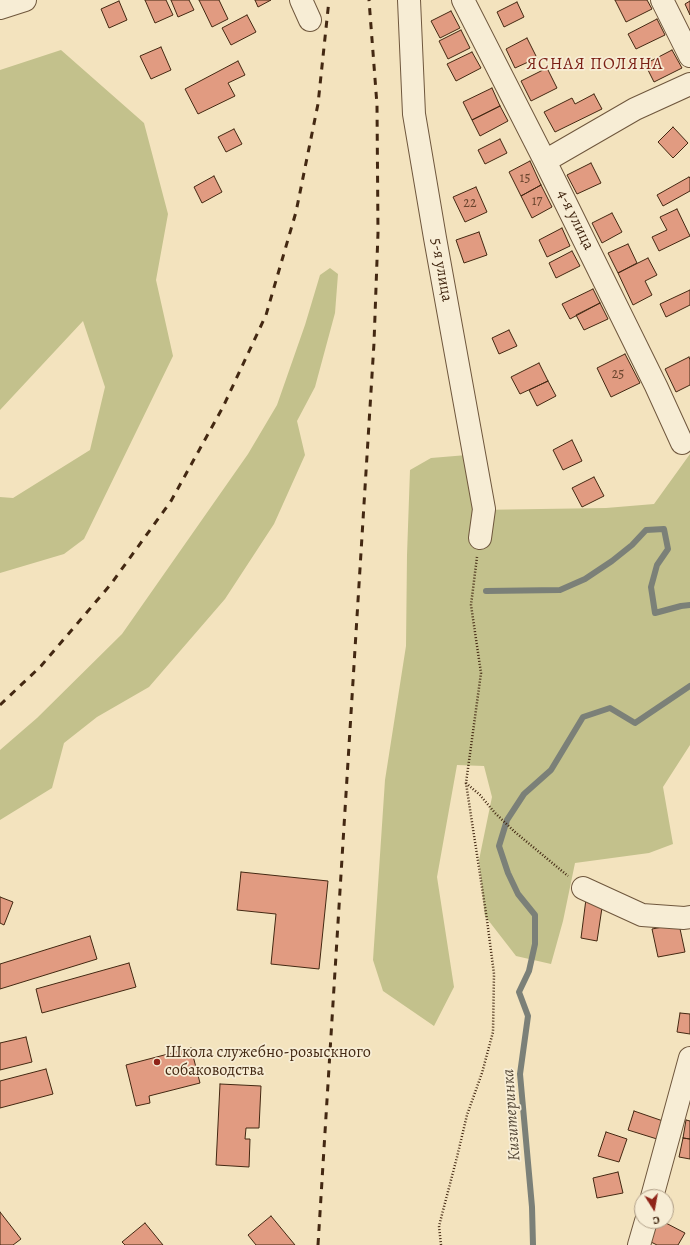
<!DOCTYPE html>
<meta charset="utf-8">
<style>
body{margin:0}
#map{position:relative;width:690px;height:1245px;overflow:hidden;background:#f3e3be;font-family:Alegreya,serif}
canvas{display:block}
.north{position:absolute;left:634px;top:1189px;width:40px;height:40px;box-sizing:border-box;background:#f7edd5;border:1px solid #af9e87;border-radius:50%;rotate:169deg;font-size:11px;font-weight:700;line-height:16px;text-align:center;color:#432812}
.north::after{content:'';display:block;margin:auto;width:14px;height:18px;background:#8f2418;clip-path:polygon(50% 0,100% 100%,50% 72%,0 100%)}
</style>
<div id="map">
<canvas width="690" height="1245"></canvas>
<div class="north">С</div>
</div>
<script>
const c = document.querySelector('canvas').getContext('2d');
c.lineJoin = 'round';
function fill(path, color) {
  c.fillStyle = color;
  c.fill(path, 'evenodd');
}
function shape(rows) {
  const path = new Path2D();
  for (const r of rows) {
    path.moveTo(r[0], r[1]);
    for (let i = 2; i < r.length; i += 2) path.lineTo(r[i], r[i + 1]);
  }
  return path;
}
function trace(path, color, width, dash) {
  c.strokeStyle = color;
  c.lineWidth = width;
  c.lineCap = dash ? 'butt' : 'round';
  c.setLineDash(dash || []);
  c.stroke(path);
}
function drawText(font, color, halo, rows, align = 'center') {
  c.font = font + ' Alegreya,serif';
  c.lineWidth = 3.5;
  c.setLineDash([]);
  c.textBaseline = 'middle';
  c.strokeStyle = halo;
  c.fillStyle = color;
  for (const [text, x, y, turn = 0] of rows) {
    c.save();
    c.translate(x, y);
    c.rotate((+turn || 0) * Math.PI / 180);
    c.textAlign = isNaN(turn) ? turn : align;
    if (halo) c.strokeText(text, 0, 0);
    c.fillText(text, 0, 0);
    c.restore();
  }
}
const green = shape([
 [61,50,144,123,168,214,156,280,173,356,84,539,64,554,0,573,0,497,13,498,90,450,105,387,83,321,0,410,0,70],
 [330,268,338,274,335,313,315,387,297,421,305,455,274,524,225,599,149,687,97,717,64,743,52,788,0,820,0,750,37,718,122,634,248,454,277,405,305,325,320,275],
 [690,454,690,745,663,787,673,844,649,853,575,863,563,921,551,964,516,956,485,916,479,860,492,797,484,766,457,765,437,877,454,987,434,1026,383,991,373,960,385,780,406,646,407,555,410,470,431,458,467,455,476,510,606,508,654,504]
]);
const stream = shape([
 [486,591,560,590,585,579,612,561,632,545,646,530,664,529,668,549,657,565,651,587,655,613,681,606,690,605],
 [533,1245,532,1207,520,1074,528,1016,519,992,529,971,535,944,535,915,518,894,508,873,499,846,507,820,524,794,551,770,583,717,610,708,635,723,690,686]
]);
const building = shape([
 [145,0,166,0,173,15,155,23,145,0],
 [171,0,189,0,194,10,178,17,171,0],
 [199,0,219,0,228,19,212,27,199,0],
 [255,0,271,0,258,7,255,0],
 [615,0,647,0,652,9,626,22,615,0],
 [119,1,127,20,109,28,101,9,119,1],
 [690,1,690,15,685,4,690,1],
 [517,2,524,17,504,27,497,12,517,2],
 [451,11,460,28,440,38,431,21,451,11],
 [247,15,256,32,231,45,222,28,247,15],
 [657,19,665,35,636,49,628,34,657,19],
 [461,30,470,48,448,59,439,41,461,30],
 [527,38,537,58,515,68,506,49,527,38],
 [161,47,171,70,151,79,140,56,161,47],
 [672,50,682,68,654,82,645,64,672,50],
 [472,52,481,68,456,81,447,64,472,52],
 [238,61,245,75,228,83,235,96,198,114,185,89,238,61],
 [547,68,557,88,531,101,521,81,547,68],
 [492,88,500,106,472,120,463,102,492,88],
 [594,94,602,109,555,132,544,112,572,98,575,104,594,94],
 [500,106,508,121,480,136,472,120,500,106],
 [673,127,688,143,673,158,658,142,673,127],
 [234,129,242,144,226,152,218,137,234,129],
 [500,139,507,153,485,164,478,150,500,139],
 [530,161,541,185,521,196,509,172,530,161],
 [591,163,601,183,577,194,567,175,591,163],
 [214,176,222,192,202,203,194,187,214,176],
 [689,177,690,178,690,191,663,206,657,195,689,177],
 [541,185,552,207,532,218,521,196,541,185],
 [476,187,487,212,465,222,453,197,476,187],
 [677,209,690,236,659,251,652,237,667,230,660,217,677,209],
 [612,213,622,232,602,243,592,223,612,213],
 [562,228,570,246,547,257,539,240,562,228],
 [479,232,487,255,464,263,456,240,479,232],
 [628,244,637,263,618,273,608,253,628,244],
 [572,251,580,266,556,278,549,263,572,251],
 [648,258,657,275,645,281,652,295,633,305,618,273,648,258],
 [593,289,600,303,570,319,562,304,593,289],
 [690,290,690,305,666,317,660,304,690,290],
 [600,303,608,319,584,330,576,315,600,303],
 [509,330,517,346,499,354,492,338,509,330],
 [625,354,640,383,611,397,597,368,625,354],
 [689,357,690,360,690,385,676,392,665,369,689,357],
 [539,363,548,381,520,394,511,377,539,363],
 [548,381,556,396,537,406,529,390,548,381],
 [572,440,582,461,563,470,553,450,572,440],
 [594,477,604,496,582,507,572,488,594,477],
 [241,872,328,881,319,969,271,964,276,914,237,910,241,872],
 [0,897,13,902,4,925,0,923,0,897],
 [586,899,603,901,597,941,581,938,586,899],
 [679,924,685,952,658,957,652,929,679,924],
 [90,936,97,959,0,989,0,964,90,936],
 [129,963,136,987,42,1013,36,989,129,963],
 [680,1013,690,1014,690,1034,677,1032,680,1013],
 [26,1037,32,1062,0,1070,0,1043,26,1037],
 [191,1048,200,1083,149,1096,150,1103,136,1106,126,1065,191,1048],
 [46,1069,53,1094,0,1108,0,1081,46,1069],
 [220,1084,261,1086,259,1128,246,1128,245,1139,250,1139,249,1167,216,1165,220,1084],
 [634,1111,663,1121,657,1139,628,1130,634,1111],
 [686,1120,690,1121,690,1139,683,1138,686,1120],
 [606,1132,627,1139,619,1162,598,1156,606,1132],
 [683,1138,690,1139,690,1159,679,1157,683,1138],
 [618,1172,623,1193,597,1198,593,1178,618,1172],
 [0,1212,21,1239,13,1245,0,1245,0,1212],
 [271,1216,295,1245,256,1245,248,1235,271,1216],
 [657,1221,662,1221,685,1233,678,1245,657,1245,647,1240,657,1221],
 [145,1223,163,1245,125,1245,122,1242,145,1223]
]);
const path = shape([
 [466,783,480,795,495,813,515,832,568,876],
 [441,1245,439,1226,457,1157,467,1115,482,1073,493,1032,494,974,487,920,466,783,481,673,471,605,477,557]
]);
const street = shape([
 [301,0,310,20],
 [409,0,414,114,435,238,484,509,480,538],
 [463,0,545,161,656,386,682,443],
 [662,0,690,56],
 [0,8,25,0],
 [545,161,635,109,690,84],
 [583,888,642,915,684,918,690,917],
 [652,1197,690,1058],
 [639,1245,646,1221]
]);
const rail = shape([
 [0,705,41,666,111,584,171,501,223,407,266,315,296,212,318,104,329,0],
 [318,1245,374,343,378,233,377,105,369,0]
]);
const markers = [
 [157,1062,4,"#8f2418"]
];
const numberNames = [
 ["15",525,179],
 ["17",537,202],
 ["22",470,204],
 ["25",618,375]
];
const streetNames = [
 ["4-я улица",575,220,64],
 ["5-я улица",441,270,80]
];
const poiNames = [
 ["Школа служебно-розыскного",165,1053],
 ["собаководства",165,1071]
];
const neighbourhoodNames = [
 ["ЯСНАЯ ПОЛЯНА",595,65]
];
const waterNames = [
 ["Кизитеринка",512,1115,-94]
];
fill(green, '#c3c18c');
trace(stream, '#7b8078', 6);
fill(building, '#e19b81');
trace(building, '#432812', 1);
trace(street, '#6f573d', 24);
trace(path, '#432812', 2.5, [1, 2]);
trace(street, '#f7edd5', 22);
trace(rail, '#432812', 3, [7, 7]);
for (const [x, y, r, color] of markers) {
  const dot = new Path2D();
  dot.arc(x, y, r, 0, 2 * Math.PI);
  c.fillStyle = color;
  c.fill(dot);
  trace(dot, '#f7edd5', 1.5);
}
drawText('14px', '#6a452e', null, numberNames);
drawText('16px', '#432812', '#f7edd5', streetNames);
drawText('16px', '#432812', '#f7edd5', poiNames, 'left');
c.letterSpacing = '1px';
drawText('17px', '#7a1f14', '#f7edd5', neighbourhoodNames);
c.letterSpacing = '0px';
drawText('italic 17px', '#5a4d3c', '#f7edd5', waterNames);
</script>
